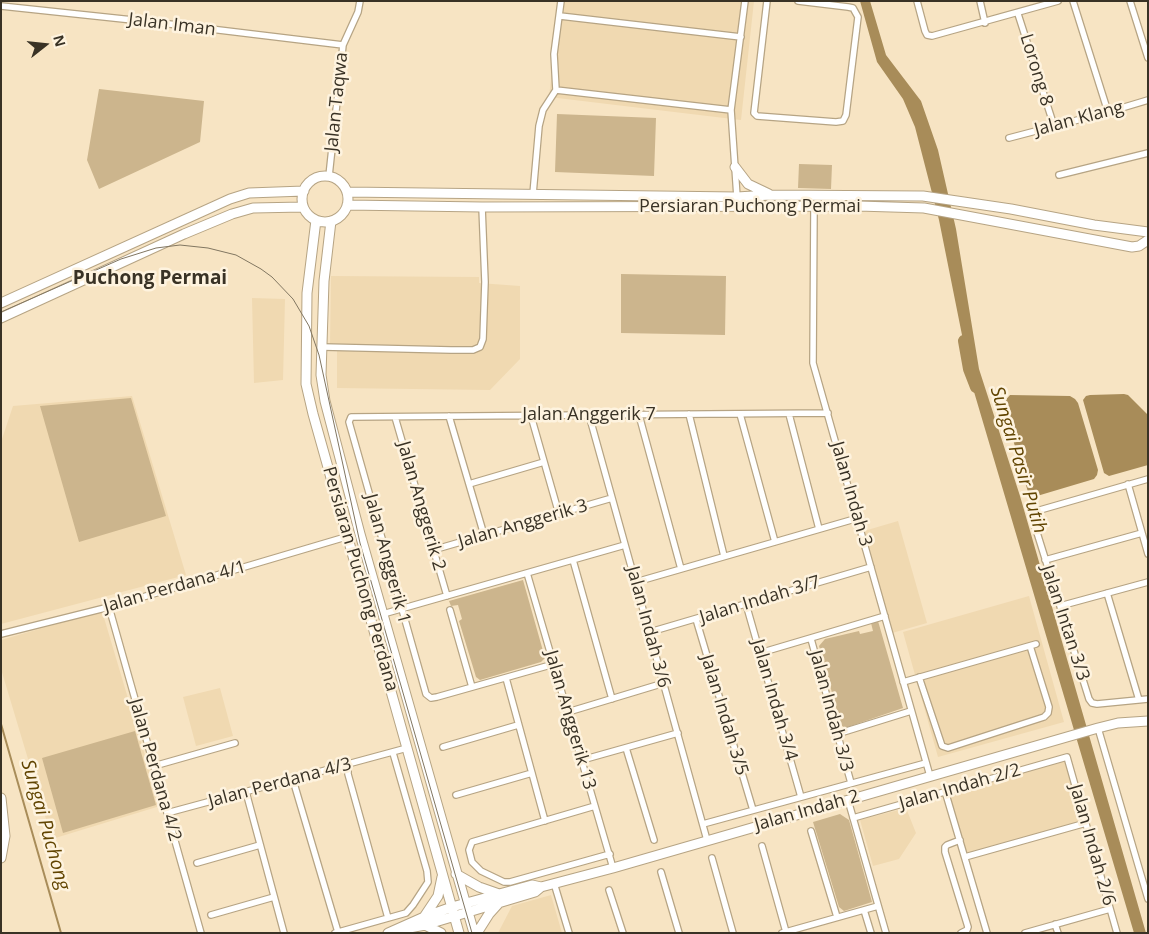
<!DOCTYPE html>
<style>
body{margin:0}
#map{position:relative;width:1149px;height:934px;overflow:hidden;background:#f7e4c3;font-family:"Open Sans",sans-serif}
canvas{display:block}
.frame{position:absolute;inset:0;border:2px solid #393225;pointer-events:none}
.north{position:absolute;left:20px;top:20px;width:50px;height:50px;-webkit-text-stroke:4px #fef3df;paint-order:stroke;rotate:74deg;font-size:14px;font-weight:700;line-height:20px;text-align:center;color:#393225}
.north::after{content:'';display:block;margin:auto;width:18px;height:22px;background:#393225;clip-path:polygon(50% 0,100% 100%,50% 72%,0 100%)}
</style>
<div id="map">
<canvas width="1149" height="934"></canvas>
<div class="frame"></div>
<div class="north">N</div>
</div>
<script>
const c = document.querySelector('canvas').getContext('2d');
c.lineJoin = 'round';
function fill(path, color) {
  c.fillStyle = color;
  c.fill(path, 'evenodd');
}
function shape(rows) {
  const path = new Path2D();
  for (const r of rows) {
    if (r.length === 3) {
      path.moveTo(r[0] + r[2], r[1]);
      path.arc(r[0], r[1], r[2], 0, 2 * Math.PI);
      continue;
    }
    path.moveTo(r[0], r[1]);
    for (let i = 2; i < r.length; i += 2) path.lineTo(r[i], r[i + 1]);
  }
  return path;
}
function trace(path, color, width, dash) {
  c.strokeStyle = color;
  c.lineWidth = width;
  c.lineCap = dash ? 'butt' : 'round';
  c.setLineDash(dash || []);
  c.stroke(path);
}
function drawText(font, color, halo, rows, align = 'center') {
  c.font = font + ' "Open Sans",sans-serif';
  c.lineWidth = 5;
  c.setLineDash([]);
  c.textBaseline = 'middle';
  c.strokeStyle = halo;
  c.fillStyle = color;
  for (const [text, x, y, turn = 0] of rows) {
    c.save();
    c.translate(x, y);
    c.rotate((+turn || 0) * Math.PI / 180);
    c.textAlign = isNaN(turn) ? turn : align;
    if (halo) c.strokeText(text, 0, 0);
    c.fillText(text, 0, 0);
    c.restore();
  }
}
const built = shape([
 [560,1,754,1,741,120,549,97],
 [331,276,479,277,479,283,520,286,520,359,490,390,337,388,337,345,330,345],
 [252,298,285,299,283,380,254,383],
 [132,396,186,575,1,624,1,442,13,406],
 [898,521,927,623,892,633,864,531],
 [1029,596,1064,722,938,757,903,632],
 [102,611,160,806,52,839,1,669,1,640],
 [220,688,233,736,196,746,183,697],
 [1066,760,1083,821,967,854,948,793],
 [906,808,916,833,899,859,873,866,860,820],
 [551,895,562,933,498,933,512,906]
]);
const green = shape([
 [99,89,204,101,200,142,99,189,87,160],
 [557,114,656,118,654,176,555,172],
 [799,164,832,165,831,189,798,188],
 [621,274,726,276,725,335,621,333],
 [131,398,166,516,79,542,40,406],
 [523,580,545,658,541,662,480,680,476,677,459,621,462,619,458,605,451,606,449,601],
 [878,621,903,708,845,728,841,725,819,646,825,639,859,631,860,634,873,631,871,623],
 [135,731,156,805,63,833,42,758],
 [840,814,849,820,872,902,844,911,839,907,813,822]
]);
const water = shape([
 [860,1,870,1,886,55,921,101,938,150,956,229,979,369,1020,496,1146,933,1134,933,972,385,939,220,915,127,903,99,877,62],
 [1124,394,1128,395,1147,414,1148,465,1109,476,1104,473,1083,400,1086,396,1090,395],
 [1010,395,1070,396,1075,399,1078,403,1098,470,1097,475,1094,479,1037,496,1033,496,1028,492,1004,408,1003,403]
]);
const stream = shape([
 [1,724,61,933]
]);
const river = shape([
 [964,341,969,369,976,387]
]);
const street = shape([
 [767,1,754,113,757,116,836,122,843,121,846,115,858,17,853,8,848,7,798,1],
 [917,1,925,31,927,35,932,36,1058,1],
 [980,1,985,23],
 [1073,1,1108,112],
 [1130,1,1148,58],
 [1,6,161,23,343,45],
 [1018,14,1054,126],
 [560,16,741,37],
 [556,90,731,110],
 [1009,138,1108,112,1148,100],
 [1059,175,1148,153],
 [329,176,343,45,358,12,360,1],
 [533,194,539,126,543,110,556,90,554,54,561,1],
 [737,197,731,110,745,1],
 [814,207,813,363,930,776],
 [323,347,451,350,473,350,480,347,483,339,485,282,482,207],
 [689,414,724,556],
 [740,414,775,542],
 [789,414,819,529],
 [589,415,707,840],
 [639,415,681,569],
 [449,416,484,535],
 [531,416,559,514],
 [395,417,447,596],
 [1148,479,1040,510,1034,523,1089,699,1092,703,1097,704,1148,699],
 [469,484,544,462],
 [1128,484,1148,554],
 [433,550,612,498],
 [573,560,612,699],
 [1045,560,1142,533],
 [527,573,613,868],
 [636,582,858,518],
 [1107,593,1139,700],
 [746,604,801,797],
 [1060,606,1148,582],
 [109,607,201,933],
 [450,610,472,687],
 [383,614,625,545],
 [696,619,753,810],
 [650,632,871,567],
 [1,634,109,607,349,536],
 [811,639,851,783],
 [760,653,885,616],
 [554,664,437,697,431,698,426,694,349,422,351,417,828,413],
 [919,677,942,746,948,748,1044,717,1048,713,1049,707,1030,646],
 [506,678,545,821],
 [903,682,1036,644],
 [568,712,664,683],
 [1098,728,1148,899],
 [837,734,911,711],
 [443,747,518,725],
 [626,748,654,840],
 [582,760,678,733],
 [348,765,348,774,388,918],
 [154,766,235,743],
 [293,780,338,932],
 [945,791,987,933],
 [246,792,284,933],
 [456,795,532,773],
 [848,800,886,933],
 [595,806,472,842,469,850,472,862,481,871,504,882,510,882,610,854],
 [167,813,407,748],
 [853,818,1067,757,1117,933],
 [703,824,926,763],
 [811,831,837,917],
 [960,840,947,845,945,847,945,852,968,927,967,930,961,933],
 [762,846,786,932],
 [965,857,1086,823],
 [712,858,733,933],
 [197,863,260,845],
 [661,872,679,933],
 [554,883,569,933],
 [609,890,623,933],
 [864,910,871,933],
 [211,915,274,897],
 [1055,924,1058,933],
 [335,933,406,913,413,905,428,882,427,871,393,753],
 [782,933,878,906],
 [1025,933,1110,909]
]);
const secondary = shape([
 [735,167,748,184,769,194],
 [325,199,23],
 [347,192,737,197,770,195,923,196,1011,209,1094,225,1148,232],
 [347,205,482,207,858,206,924,208,1132,247,1139,246,1148,240],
 [316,220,307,293,306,384,313,414,459,933],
 [331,221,324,281,321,375,325,401,360,534,474,933],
 [1,303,230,199,249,193,304,191],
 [1,318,184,234,232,214,253,208,303,207],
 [1,798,5,836,1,858],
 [456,874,479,887,499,894],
 [424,917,438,896,442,877],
 [425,925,441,933],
 [394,931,425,925,535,892,541,887,613,868,1098,728,1118,723,1148,721],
 [388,933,424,917,452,907,532,885,541,887],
 [477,933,489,914,498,904]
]);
const tram = shape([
 [1,312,121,259,156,248,180,245,208,248,236,255,261,269,272,277,293,299,309,326,319,355,360,543,472,933]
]);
const streetNames = [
 ["Jalan Iman",172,25,7],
 ["Lorong 8",1036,70,73],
 ["Jalan Taqwa",337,102,-84],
 ["Jalan Klang",1079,119,-15],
 ["Persiaran Puchong Permai",750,207],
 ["Jalan Anggerik 7",589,415],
 ["Jalan Indah 3",851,494,74],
 ["Jalan Anggerik 2",421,506,74],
 ["Jalan Anggerik 3",523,524,-16],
 ["Jalan Anggerik 1",387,559,75],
 ["Persiaran Puchong Perdana",360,579,74],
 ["Jalan Perdana 4/1",175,587,-16],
 ["Jalan Indah 3/7",760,600,-17],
 ["Jalan Intan 3/3",1065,623,72],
 ["Jalan Indah 3/6",648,627,75],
 ["Jalan Indah 3/4",774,700,74],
 ["Jalan Indah 3/3",831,711,75],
 ["Jalan Indah 3/5",724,715,73],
 ["Jalan Anggerik 13",570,720,74],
 ["Jalan Perdana 4/2",155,770,74],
 ["Jalan Perdana 4/3",280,783,-15],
 ["Jalan Indah 2/2",960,787,-16],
 ["Jalan Indah 2",807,811,-16],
 ["Jalan Indah 2/6",1092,845,74]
];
const neighbourhoodNames = [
 ["Puchong Permai",150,279]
];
const waterNames = [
 ["Sungai Pasir Putih",1018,460,73],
 ["Sungai Puchong",45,825,74]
];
fill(built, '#f0d9b1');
fill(green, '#ccb58d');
fill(water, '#a88c59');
trace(stream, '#a88c59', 2);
trace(river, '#a88c59', 12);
trace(street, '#b6a484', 8);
trace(secondary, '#b6a484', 11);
trace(street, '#fff', 5.5);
trace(secondary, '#fff', 9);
trace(tram, '#817661', 1);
drawText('18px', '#393225', '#fef3df', streetNames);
drawText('bold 19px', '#393225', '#fef3df', neighbourhoodNames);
drawText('italic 19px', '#614400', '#fef3df', waterNames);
</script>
